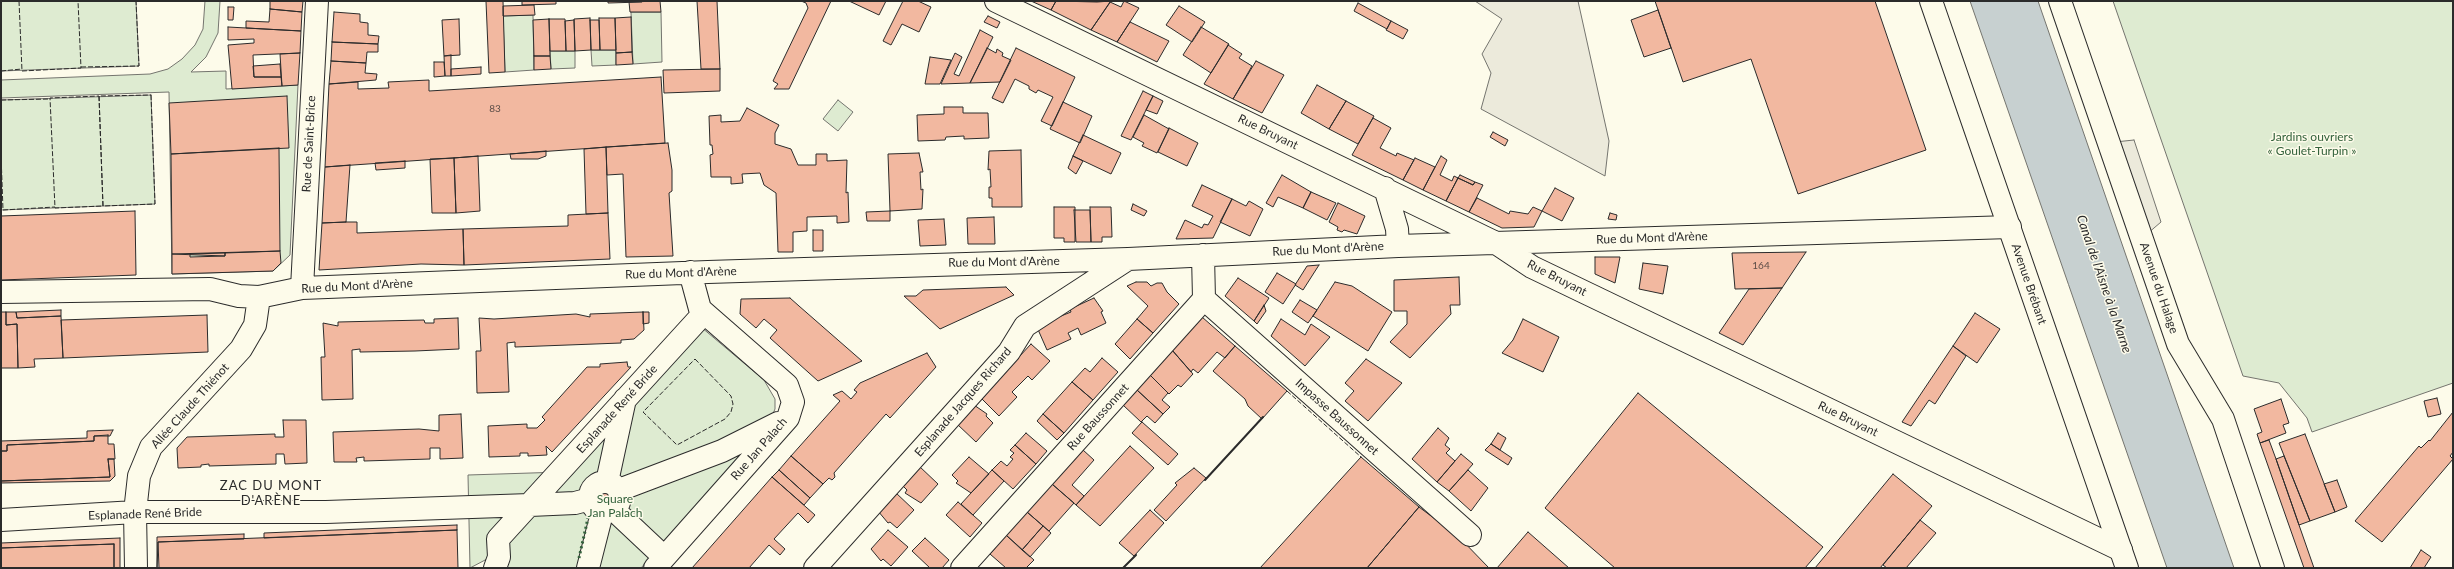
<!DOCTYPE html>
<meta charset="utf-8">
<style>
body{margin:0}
#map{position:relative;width:2454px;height:569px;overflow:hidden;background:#fdfbea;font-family:Lato,sans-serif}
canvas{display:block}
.frame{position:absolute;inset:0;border:2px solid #2b2b2b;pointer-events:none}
</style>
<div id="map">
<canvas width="2454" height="569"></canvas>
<div class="frame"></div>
</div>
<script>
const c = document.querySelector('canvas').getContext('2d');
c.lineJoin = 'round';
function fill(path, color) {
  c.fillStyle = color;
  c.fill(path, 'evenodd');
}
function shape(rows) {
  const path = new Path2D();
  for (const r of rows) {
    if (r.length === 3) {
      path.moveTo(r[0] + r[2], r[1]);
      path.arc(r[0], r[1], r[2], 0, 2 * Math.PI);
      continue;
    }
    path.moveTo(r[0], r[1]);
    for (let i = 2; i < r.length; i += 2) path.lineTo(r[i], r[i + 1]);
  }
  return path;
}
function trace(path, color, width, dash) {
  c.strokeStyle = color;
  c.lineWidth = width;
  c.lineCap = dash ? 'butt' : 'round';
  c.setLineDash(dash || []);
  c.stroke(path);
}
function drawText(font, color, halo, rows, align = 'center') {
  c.font = font + ' Lato,sans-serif';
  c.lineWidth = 3;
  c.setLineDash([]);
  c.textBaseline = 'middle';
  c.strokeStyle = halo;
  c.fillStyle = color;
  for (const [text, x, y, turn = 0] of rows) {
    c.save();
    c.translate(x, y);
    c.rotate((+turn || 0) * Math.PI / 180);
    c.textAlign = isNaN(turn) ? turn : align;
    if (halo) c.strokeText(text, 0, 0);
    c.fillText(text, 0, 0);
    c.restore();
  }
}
const green = shape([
 [1,1,136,1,139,66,1,71,1,1],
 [205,1,220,1,218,33,206,57,191,72,226,71,226,89,298,85,290,255,273,271,172,274,169,92,1,98,1,80,150,74,168,69,182,59,195,45,203,29,205,1],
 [2113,1,2453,1,2453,383,2312,432,2307,418,2279,383,2243,376,2113,1],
 [631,12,661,12,662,62,633,64,631,12],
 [533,15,534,70,505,72,503,16,533,15],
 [591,50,616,50,616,65,592,66,591,50],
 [550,51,575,51,575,68,551,69,550,51],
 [151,95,155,204,1,210,1,100,151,95],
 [838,100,853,112,838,131,823,119,838,100],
 [701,327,764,380,775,399,775,409,769,423,641,568,505,568,487,559,470,568,468,475,562,472,701,327]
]);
const parking = shape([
 [1475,1,1578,1,1609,141,1605,176,1481,109,1491,73,1482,54,1502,19,1475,1],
 [2134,140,2161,222,2147,234,2115,142,2134,140]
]);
const water = shape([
 [1970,1,2038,1,2234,568,2167,568,1970,1]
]);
const building = shape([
 [270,1,303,1,302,12,270,9,270,1],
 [486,1,503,1,505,72,489,73,486,1],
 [522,1,556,1,556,4,522,5,522,1],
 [608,1,642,1,642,2,608,3,608,1],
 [660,1,661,12,630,12,629,2,660,1],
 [697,1,717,1,720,69,701,69,697,1],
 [801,1,831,1,789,89,774,89,778,84,773,81,808,8,806,3,801,1],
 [849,1,886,1,879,15,849,1],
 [903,1,918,1,931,7,919,32,902,24,891,45,883,41,903,1],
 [1031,1,1056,1,1051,10,1031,1],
 [1056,1,1097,2,1111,1,1091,30,1051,10,1056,1],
 [1124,1,1139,8,1117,42,1091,30,1110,2,1121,7,1124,1],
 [1655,1,1875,1,1926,150,1798,194,1751,59,1683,82,1655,1],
 [1358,3,1391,21,1387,29,1354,11,1358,3],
 [534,5,535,15,503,16,503,6,534,5],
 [1179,6,1205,22,1192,42,1166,25,1179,6],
 [228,7,234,7,233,20,228,20,228,7],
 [270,9,302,12,301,31,246,28,246,21,269,22,270,9],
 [1658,10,1671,48,1644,57,1631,20,1658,10],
 [334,12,360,14,360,22,368,23,368,35,379,36,378,44,332,42,334,12],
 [988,16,1000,22,997,28,984,22,988,16],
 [631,17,632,52,616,53,615,18,631,17],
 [590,18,591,50,575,51,574,19,590,18],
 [599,18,615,18,616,50,600,50,599,18],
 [459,19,460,55,444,56,442,20,459,19],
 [549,19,550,56,534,56,533,20,549,19],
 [549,19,565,19,566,51,550,51,549,19],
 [574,20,575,51,566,51,565,21,574,20],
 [590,20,599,20,600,50,591,50,590,20],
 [1391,21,1408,30,1403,39,1386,30,1391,21],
 [1130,22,1169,41,1157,62,1117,42,1130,22],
 [228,27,301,31,300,53,253,55,254,77,281,77,282,86,232,89,228,45,254,43,254,39,228,40,228,27],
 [1201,27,1229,44,1211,73,1183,55,1201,27],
 [980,30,993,37,970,83,941,84,955,53,962,57,954,74,959,76,980,30],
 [332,42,378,44,378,52,367,52,366,63,331,61,332,42],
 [1228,45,1242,54,1239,58,1252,66,1233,99,1204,84,1228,45],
 [987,48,996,53,997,49,1003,53,1002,56,1011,60,1000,82,970,83,987,48],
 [1016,48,1075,77,1052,126,1041,121,1053,97,1038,90,1036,93,1029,89,1029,86,1015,79,1003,103,992,98,1016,48],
 [632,52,633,64,616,65,616,53,632,52],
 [300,53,298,85,282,86,280,54,300,53],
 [451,55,451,76,445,76,444,56,451,55],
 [534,56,550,56,551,69,534,70,534,56],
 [930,57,951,60,940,84,925,84,930,57],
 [331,61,366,63,365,73,377,74,376,80,329,84,331,61],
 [1256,61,1284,75,1262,113,1233,99,1256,61],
 [434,62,444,62,445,76,434,77,434,62],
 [280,64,281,77,254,77,253,66,280,64],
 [481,67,481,74,451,76,451,69,481,67],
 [720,69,720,91,664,93,663,70,720,69],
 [661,77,665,143,325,167,329,84,358,82,358,89,389,88,388,82,429,80,429,91,661,77],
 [1317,85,1346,101,1329,129,1301,113,1317,85],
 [1143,91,1153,96,1131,140,1121,136,1143,91],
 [287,96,289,148,171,154,169,103,287,96],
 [1153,96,1163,101,1157,114,1146,110,1153,96],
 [1346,101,1374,116,1358,144,1329,129,1346,101],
 [1063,102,1092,116,1080,143,1050,129,1063,102],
 [944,107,963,107,963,113,988,113,989,138,964,139,964,136,946,137,945,140,918,141,917,115,944,114,944,107],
 [747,108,779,125,775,133,775,144,791,149,798,165,816,165,816,154,827,154,827,161,847,160,846,193,848,192,849,222,837,223,837,216,807,217,807,231,793,232,793,252,778,252,776,193,764,185,760,173,742,174,743,183,731,184,731,177,711,177,710,155,713,154,712,145,710,145,709,116,721,115,721,122,740,121,747,108],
 [1144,115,1169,129,1157,153,1142,146,1144,143,1133,137,1144,115],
 [1373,118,1391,128,1380,148,1396,156,1397,153,1414,160,1403,180,1352,155,1373,118],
 [1169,128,1198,143,1187,166,1158,152,1169,128],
 [1493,132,1508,140,1505,146,1490,137,1493,132],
 [1083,135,1121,153,1111,174,1073,156,1083,135],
 [668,143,672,170,672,191,669,193,673,256,626,257,623,174,607,175,606,147,668,143],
 [606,147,608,213,586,214,584,149,606,147],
 [279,148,280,251,172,254,171,154,279,148],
 [1021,150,1022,207,992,207,992,198,989,198,989,187,991,187,990,169,988,170,989,151,1021,150],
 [546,151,546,156,538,159,511,159,510,154,546,151],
 [919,153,923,172,920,172,921,190,923,189,922,209,890,211,888,154,919,153],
 [478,156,480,211,456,213,454,158,478,156],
 [1073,156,1083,161,1076,174,1068,168,1073,156],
 [1441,156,1447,160,1440,175,1452,181,1454,176,1458,178,1446,201,1423,190,1441,156],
 [454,158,456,213,432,213,430,159,454,158],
 [1415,158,1435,167,1423,190,1403,180,1415,158],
 [405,161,405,168,376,170,375,163,405,161],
 [350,165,346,222,322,223,325,167,350,165],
 [1282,175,1311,192,1303,208,1278,197,1273,207,1266,203,1282,175],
 [1460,175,1475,182,1473,185,1458,178,1460,175],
 [1458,178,1473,185,1475,182,1483,185,1469,212,1446,201,1458,178],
 [1202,185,1232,199,1213,238,1176,239,1185,220,1202,228,1204,224,1208,225,1213,216,1192,206,1202,185],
 [1555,188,1574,198,1562,221,1542,211,1555,188],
 [1311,192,1336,203,1327,220,1303,208,1311,192],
 [1477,198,1509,214,1510,211,1528,214,1533,207,1542,211,1534,227,1502,228,1469,212,1477,198],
 [1232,199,1246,206,1249,201,1263,209,1250,236,1220,222,1232,199],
 [1338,203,1365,216,1357,234,1344,230,1342,232,1337,230,1338,227,1329,222,1338,203],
 [1133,204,1147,211,1144,216,1131,210,1133,204],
 [1054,207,1075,207,1075,242,1064,242,1064,238,1054,238,1054,207],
 [1090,207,1111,207,1112,237,1102,237,1102,242,1091,242,1090,207],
 [1074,210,1090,210,1091,242,1076,242,1074,210],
 [135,211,136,275,1,280,1,216,135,211],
 [890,211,890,221,867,221,866,212,890,211],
 [608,213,610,259,464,265,463,229,568,226,568,215,608,213],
 [1610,213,1617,215,1616,220,1608,219,1610,213],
 [994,217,995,244,968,244,967,218,994,217],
 [944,219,946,245,920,246,918,220,944,219],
 [346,222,357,222,357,233,463,229,464,265,421,264,319,270,322,223,346,222],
 [813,230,823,230,823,251,813,251,813,230],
 [280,251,281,263,273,271,172,274,172,254,225,256,225,253,280,251],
 [1806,252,1782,288,1735,289,1732,253,1806,252],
 [225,253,225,256,190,257,190,254,225,253],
 [1595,257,1620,257,1615,283,1595,274,1595,257],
 [1643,263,1668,266,1663,294,1639,289,1643,263],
 [1319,265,1303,290,1295,285,1307,266,1319,265],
 [1277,273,1296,284,1283,304,1265,292,1277,273],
 [1459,277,1460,305,1450,305,1451,314,1410,358,1390,342,1407,324,1407,311,1394,311,1394,280,1459,277],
 [1238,278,1269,298,1254,321,1225,296,1238,278],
 [1136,282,1147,282,1151,286,1157,283,1162,283,1167,292,1179,304,1153,333,1137,319,1148,306,1127,286,1136,282],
 [1335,282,1352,286,1392,312,1368,351,1313,316,1335,282],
 [1006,287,1014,295,940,329,904,296,916,296,923,290,1006,287],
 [1782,288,1743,345,1719,333,1749,289,1782,288],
 [790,298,799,306,862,361,818,381,770,338,777,330,764,319,756,328,740,314,741,299,790,298],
 [1094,298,1103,311,1101,312,1106,323,1081,335,1078,328,1068,333,1071,339,1047,350,1036,325,1060,314,1061,316,1071,312,1070,309,1094,298],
 [1300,300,1317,310,1308,323,1292,312,1300,300],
 [1264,305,1266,311,1257,324,1254,321,1264,305],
 [61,310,61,316,17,318,16,312,61,310],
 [1,312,6,312,6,325,17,324,18,368,1,368,1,312],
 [6,312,16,312,17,318,61,316,63,358,34,359,35,367,18,368,17,324,6,325,6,312],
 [643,312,649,312,649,323,643,324,643,312],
 [643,312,644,330,634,339,621,340,621,343,515,347,515,342,507,343,509,392,477,393,476,351,481,351,479,318,494,319,576,314,590,317,590,314,643,312],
 [1975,313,2000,329,1977,363,1953,346,1975,313],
 [207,315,208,352,63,358,61,320,207,315],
 [1202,317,1235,346,1225,358,1217,352,1198,373,1193,369,1191,372,1172,350,1202,317],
 [458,318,459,349,415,351,360,352,360,349,352,350,353,399,322,400,321,357,325,357,323,323,338,326,338,322,424,320,425,323,434,323,434,319,458,318],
 [1137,319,1153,333,1130,359,1115,344,1137,319],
 [1281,319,1305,335,1311,324,1330,337,1305,366,1271,336,1281,319],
 [1523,319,1559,337,1543,372,1502,353,1513,340,1523,319],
 [1031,344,1050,361,1032,380,1028,376,1012,392,1017,397,999,416,981,398,1031,344],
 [1235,346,1287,391,1262,419,1248,406,1245,399,1213,371,1235,346],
 [1953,346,1966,356,1935,404,1929,400,1911,426,1902,422,1953,346],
 [1172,350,1193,374,1181,387,1178,385,1169,394,1150,375,1172,350],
 [927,353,936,367,890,418,886,414,834,473,835,477,832,480,829,478,823,484,791,456,840,401,833,395,842,391,851,399,857,392,854,390,860,383,927,353],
 [1102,358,1118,372,1093,400,1072,382,1085,368,1090,372,1102,358],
 [1366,359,1402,383,1368,421,1345,401,1354,391,1345,383,1366,359],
 [627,362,628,367,631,367,552,452,546,446,547,455,528,456,528,453,520,453,520,456,489,457,488,426,527,424,527,428,537,428,545,420,542,417,587,367,600,367,600,364,627,362],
 [1150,375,1168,393,1162,400,1170,407,1163,414,1137,390,1150,375],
 [1072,382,1093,400,1064,433,1043,414,1072,382],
 [1137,390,1163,414,1155,423,1147,416,1141,422,1123,405,1137,390],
 [1638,393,1823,547,1805,568,1615,568,1545,508,1638,393],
 [2437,398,2441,414,2428,417,2424,401,2437,398],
 [2281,399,2289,423,2283,425,2286,433,2260,443,2257,434,2262,432,2254,409,2281,399],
 [974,405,987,414,986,416,993,423,976,442,957,424,974,405],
 [2453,412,2453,452,2450,456,2453,459,2382,542,2355,521,2419,446,2421,448,2429,440,2430,441,2453,412],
 [461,414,463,458,440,459,440,448,430,448,430,459,364,461,364,457,356,458,357,462,334,462,333,432,419,429,439,431,439,415,461,414],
 [1043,414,1064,433,1057,440,1037,421,1043,414],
 [283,420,306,420,307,463,285,464,284,454,276,454,276,464,209,466,209,464,201,465,201,467,178,468,177,448,187,437,275,434,275,437,284,437,283,420],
 [1142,422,1178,454,1168,465,1132,433,1142,422],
 [1438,428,1449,438,1445,445,1450,449,1446,453,1455,461,1437,482,1412,459,1438,428],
 [113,430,110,436,94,436,94,441,7,445,7,451,1,451,1,441,87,438,87,431,113,430],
 [1026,433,1047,451,1036,464,1015,445,1026,433],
 [1498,433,1506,438,1500,450,1491,444,1498,433],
 [2305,434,2335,512,2310,521,2279,443,2305,434],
 [108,435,108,444,114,444,115,459,108,459,110,477,1,481,1,451,7,451,7,445,94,441,94,436,108,435],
 [2269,440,2276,459,2314,568,2304,568,2260,443,2269,440],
 [1491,444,1512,458,1508,465,1485,450,1491,444],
 [1015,445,1036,464,1013,489,992,470,1001,461,1007,466,1013,459,1010,457,1014,453,1010,450,1015,445],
 [1130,446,1154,468,1100,526,1076,505,1130,446],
 [1083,450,1094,460,1072,485,1084,496,1076,505,1052,484,1083,450],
 [1461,454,1473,464,1449,491,1437,482,1461,454],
 [791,456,823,484,810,498,779,470,791,456],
 [2284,456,2310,521,2299,525,2276,459,2284,456],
 [969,457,989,474,971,493,956,483,958,481,952,475,969,457],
 [1361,457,1419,507,1367,568,1260,568,1361,457],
 [108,459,114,459,115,476,110,481,1,483,1,481,110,477,108,459],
 [919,466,938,484,921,503,905,493,907,490,902,485,919,466],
 [1194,468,1206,478,1166,521,1154,510,1177,485,1175,483,1194,468],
 [779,470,810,498,804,505,772,477,779,470],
 [992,470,1004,481,973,515,961,504,992,470],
 [1468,470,1488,488,1471,511,1449,491,1468,470],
 [1893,474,1932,506,1880,568,1815,568,1893,474],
 [772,477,815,515,808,523,798,513,774,539,785,549,780,555,769,545,749,568,692,568,772,477],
 [2337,480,2347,507,2335,512,2324,484,2337,480],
 [1052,484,1074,503,1049,531,1027,512,1052,484],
 [602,491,611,493,613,500,601,505,598,497,602,491],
 [895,492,914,510,897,528,890,522,888,523,878,511,895,492],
 [958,502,982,523,970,537,946,515,958,502],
 [1419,507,1458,536,1489,568,1367,568,1419,507],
 [1150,510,1164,523,1134,556,1119,543,1150,510],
 [1027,512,1043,526,1022,550,1006,535,1027,512],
 [1920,520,1936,533,1906,568,1887,568,1883,565,1920,520],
 [457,525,457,530,264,538,264,533,457,525],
 [1043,526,1051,533,1030,557,1022,550,1043,526],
 [457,530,458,568,159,568,158,542,457,530],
 [888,530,908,547,891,566,883,559,881,561,871,549,888,530],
 [1528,532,1569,568,1497,568,1528,532],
 [244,534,244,539,158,542,157,568,157,537,244,534],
 [1006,535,1034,560,1026,568,1006,568,990,554,1006,535],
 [120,538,120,568,114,568,114,544,1,548,1,543,120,538],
 [925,538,949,560,942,568,930,568,912,551,925,538],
 [114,544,114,568,1,568,1,548,114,544],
 [2421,550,2431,557,2424,568,2410,568,2421,550]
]);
const minor = shape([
 [996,1,1496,243,1532,267,2121,550],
 [2060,1,2178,344,2223,419,2273,568],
 [1385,188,1397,229,1398,246],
 [302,288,317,1],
 [1,292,210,289,239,296,259,297,302,288,708,272,1128,259,1398,246,2010,227],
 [1204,299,1470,535],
 [605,497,15],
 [607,482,625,399],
 [619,490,722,451,778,423],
 [614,510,664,557],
 [1,520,135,512,326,512,530,505,575,503,590,499],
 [136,568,135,512,139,476,151,447,241,349,255,325,259,297],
 [495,568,499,557,498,539,704,313],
 [588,568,602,513],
 [655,568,788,418,793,402,787,385,700,309,690,272],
 [815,568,1009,352,1025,326,1128,259],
 [962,568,1204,299,1203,255]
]);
const major = shape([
 [1931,1,2127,568]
]);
const hedge = shape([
 [579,558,588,518]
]);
const fence = shape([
 [19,1,22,71,81,68,78,1],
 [81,67,139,66,136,1],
 [1,71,22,69],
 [151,95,155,204,103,206,99,96,151,95],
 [99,96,103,206,55,208,50,98,99,96],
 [1,100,50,99],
 [1,154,3,210,55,207],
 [695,359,731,396,733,404,731,412,725,419,677,445,643,412,695,359],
 [1287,391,1361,457]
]);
const wall = shape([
 [1205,480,1263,417],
 [1123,568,1136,555]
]);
const numberNames = [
 ["83",495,109],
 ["164",1761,266]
];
const streetNames = [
 ["Rue Bruyant",1268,132,26],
 ["Rue de Saint-Brice",309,144,-87],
 ["Rue du Mont d'Arène",1652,238,-2],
 ["Rue du Mont d'Arène",1328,249,-3],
 ["Rue du Mont d'Arène",1004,262,-1],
 ["Rue du Mont d'Arène",681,273,-2],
 ["Rue Bruyant",1557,278,27],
 ["Avenue Brébant",2029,284,71],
 ["Rue du Mont d'Arène",357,286,-3],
 ["Avenue du Halage",2159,288,71],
 ["Esplanade Jacques Richard",963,402,-49],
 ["Allée Claude Thiénot",190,406,-48],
 ["Esplanade René Bride",617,409,-48],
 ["Rue Baussonnet",1098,417,-48],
 ["Impasse Baussonnet",1337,417,42],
 ["Rue Bruyant",1848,419,26],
 ["Rue Jan Palach",759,449,-49],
 ["Esplanade René Bride",145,514,-2]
];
const parkNames = [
 ["Jardins ouvriers",2312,137],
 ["« Goulet-Turpin »",2312,151],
 ["Square",615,499],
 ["Jan Palach",615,513]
];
const waterNames = [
 ["Canal de l'Aisne à la Marne",2104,284,71]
];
const neighbourhoodNames = [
 ["ZAC DU MONT",271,486],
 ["D'ARÈNE",271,501]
];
fill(green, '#deebd1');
trace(green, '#74746e', 1);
fill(parking, '#eceadb');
trace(parking, '#74746e', 1);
fill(water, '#c7d0d0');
trace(water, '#74746e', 1);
fill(building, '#f2b8a0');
trace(building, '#2b2b2b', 1);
trace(minor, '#2b2b2b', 24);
trace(major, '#2b2b2b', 24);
trace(minor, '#fdfbea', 22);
trace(major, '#fdfbea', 22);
trace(hedge, '#34623c', 3, [2, 3]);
trace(fence, '#2b2b2b', 1, [5, 2]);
trace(wall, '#2b2b2b', 2);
drawText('10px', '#5d4e48', null, numberNames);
drawText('12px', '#2b2b2b', '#fdfbea', streetNames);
drawText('12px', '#34623c', '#fdfbea', parkNames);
drawText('italic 13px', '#2b2b2b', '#fdfbea', waterNames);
c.letterSpacing = '1px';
drawText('13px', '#2b2b2b', '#fdfbea', neighbourhoodNames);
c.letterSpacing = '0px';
</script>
